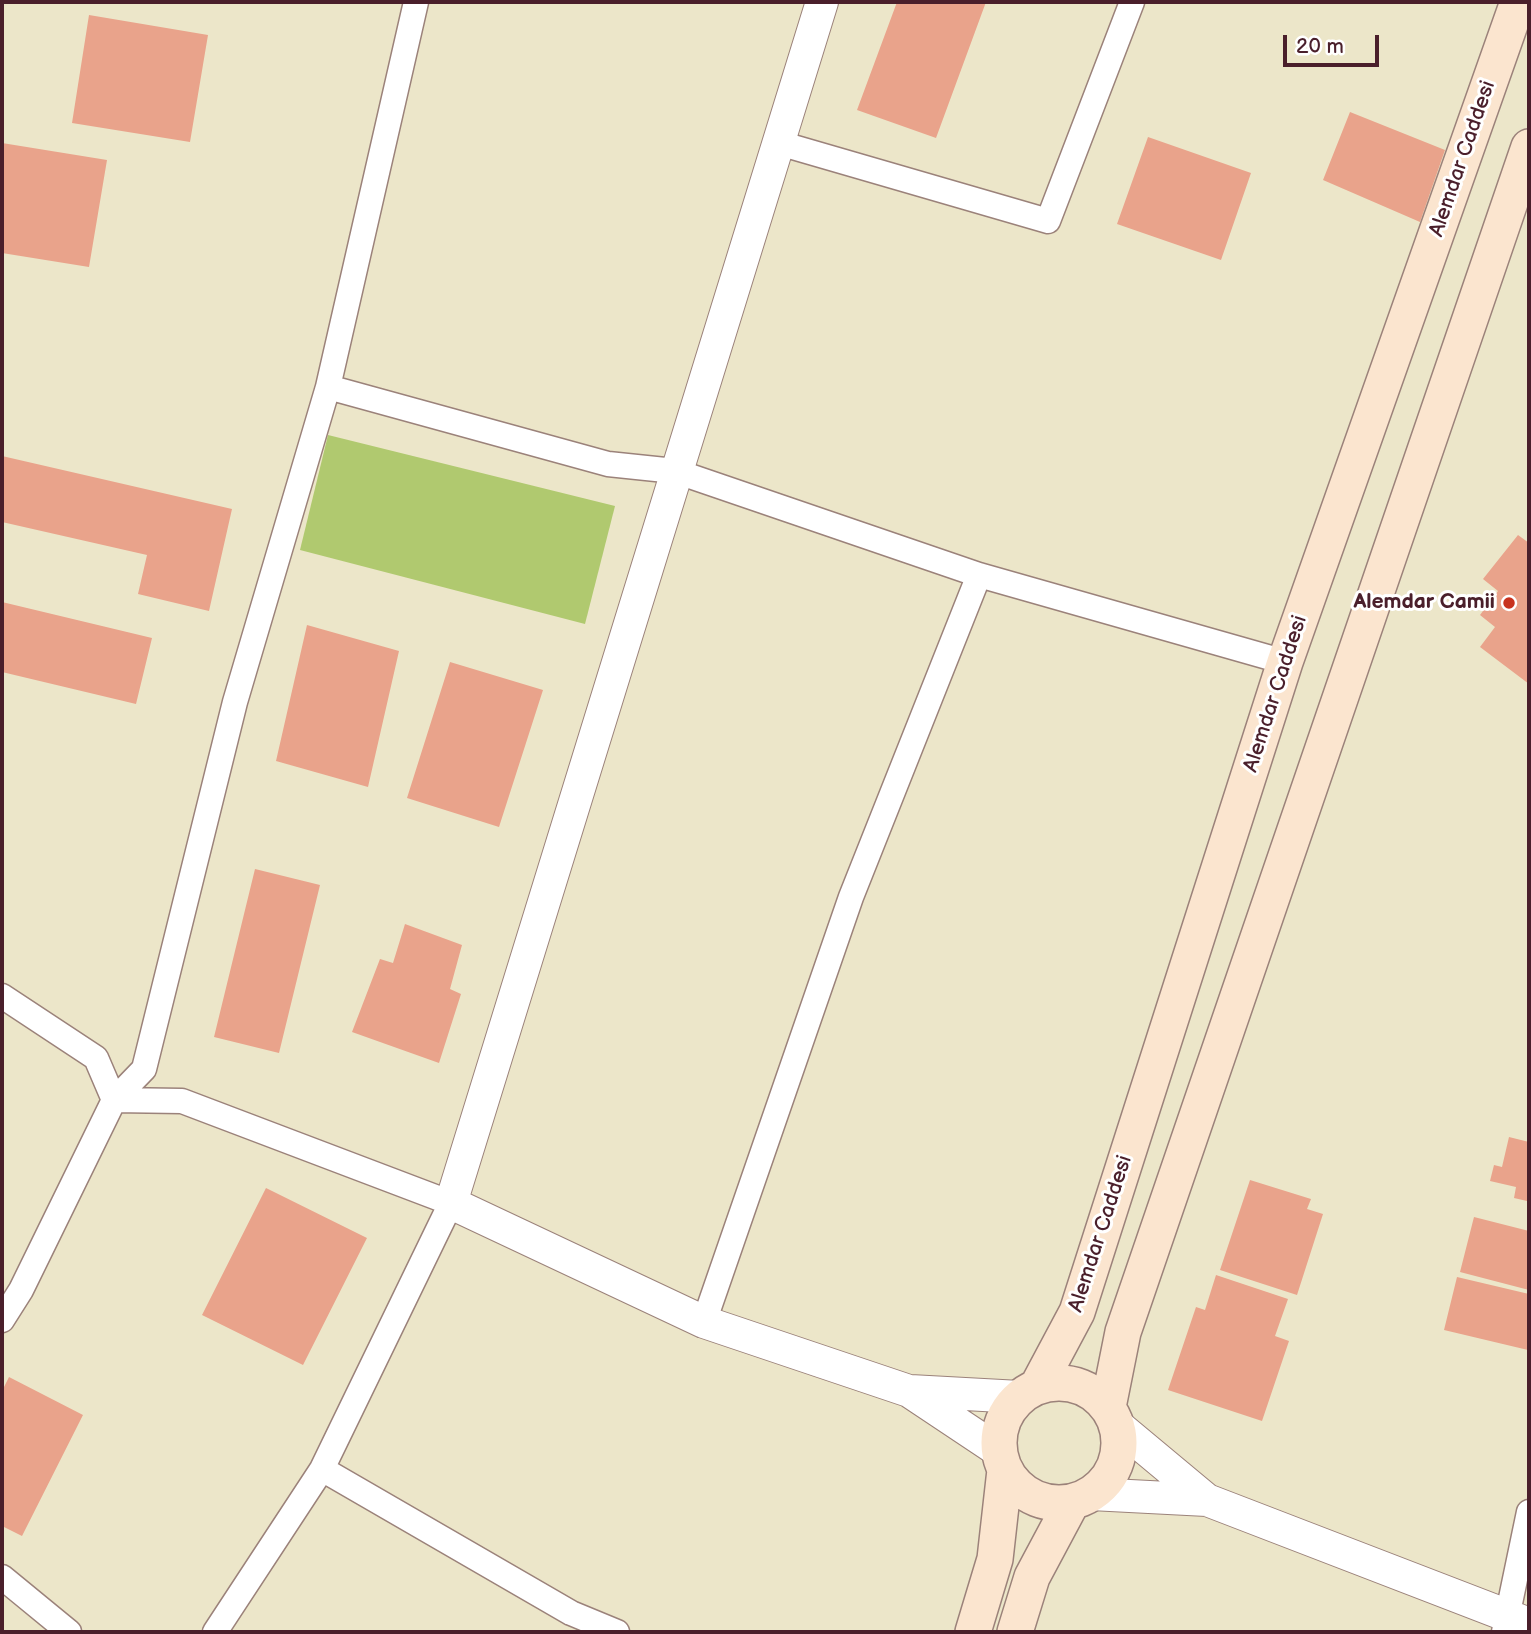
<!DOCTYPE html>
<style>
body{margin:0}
#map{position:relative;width:1531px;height:1634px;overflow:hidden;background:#ece6c9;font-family:"Balsamiq Sans",sans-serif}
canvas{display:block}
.frame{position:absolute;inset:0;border:4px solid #4a1f2b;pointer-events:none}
.scale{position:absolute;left:1283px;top:35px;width:96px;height:32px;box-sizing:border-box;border:4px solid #4a1f2b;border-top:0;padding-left:9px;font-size:21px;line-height:24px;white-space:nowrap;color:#4a1f2b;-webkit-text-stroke:5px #fff;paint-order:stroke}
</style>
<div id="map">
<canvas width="1531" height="1634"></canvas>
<div class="frame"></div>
<div class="scale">20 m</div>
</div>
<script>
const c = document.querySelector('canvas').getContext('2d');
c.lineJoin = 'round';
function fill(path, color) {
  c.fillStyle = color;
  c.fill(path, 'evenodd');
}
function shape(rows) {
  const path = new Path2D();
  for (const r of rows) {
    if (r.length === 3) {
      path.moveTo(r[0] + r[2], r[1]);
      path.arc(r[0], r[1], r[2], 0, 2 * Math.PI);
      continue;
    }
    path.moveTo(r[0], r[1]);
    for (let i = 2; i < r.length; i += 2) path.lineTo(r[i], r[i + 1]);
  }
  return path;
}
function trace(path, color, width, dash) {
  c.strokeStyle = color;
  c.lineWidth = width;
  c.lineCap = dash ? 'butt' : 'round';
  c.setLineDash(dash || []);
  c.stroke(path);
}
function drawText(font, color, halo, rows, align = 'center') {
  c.font = font + ' "Balsamiq Sans",sans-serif';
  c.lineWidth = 6;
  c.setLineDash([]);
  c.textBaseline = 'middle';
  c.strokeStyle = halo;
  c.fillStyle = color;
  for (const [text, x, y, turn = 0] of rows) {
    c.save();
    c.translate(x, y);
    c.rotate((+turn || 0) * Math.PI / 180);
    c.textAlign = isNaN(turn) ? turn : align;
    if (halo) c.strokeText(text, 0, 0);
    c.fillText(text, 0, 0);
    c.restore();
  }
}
const green = shape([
 [328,435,615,506,585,624,300,550]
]);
const building = shape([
 [897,2,986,2,936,138,857,110],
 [89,15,208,35,190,142,72,123],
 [1350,112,1445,150,1420,222,1323,180],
 [1148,137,1251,173,1221,260,1117,224],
 [2,143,107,160,89,267,2,253],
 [2,456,232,509,209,611,138,594,147,555,2,522],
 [1518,535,1529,543,1529,684,1480,647,1495,627,1480,615,1498,591,1483,579],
 [2,602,152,638,136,704,2,672],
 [307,625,399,651,368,787,276,761],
 [450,662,543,690,499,827,407,798],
 [255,869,320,885,279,1053,214,1037],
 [405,924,462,945,450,989,461,994,439,1063,352,1032,380,959,393,963],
 [1509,1137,1529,1142,1527,1201,1514,1198,1516,1187,1490,1181,1494,1165,1502,1167],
 [1250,1180,1311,1199,1307,1209,1323,1214,1297,1295,1220,1270],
 [266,1188,367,1238,303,1365,202,1315],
 [1474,1217,1529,1231,1529,1290,1460,1272],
 [1216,1275,1288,1299,1275,1336,1289,1341,1262,1421,1168,1390,1196,1307,1205,1310],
 [1457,1277,1529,1294,1528,1350,1444,1330],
 [9,1377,83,1415,22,1536,2,1526,2,1391]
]);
const minor = shape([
 [416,2,328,387,608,464,675,471,979,575,1285,662],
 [779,143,1048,221,1132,2],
 [2,996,96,1058,114,1100,21,1290,2,1320],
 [704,1322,851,897,979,575],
 [322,1469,571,1613,617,1632],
 [2,1577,69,1632],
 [215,1632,322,1469,451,1203,182,1101,114,1100,144,1069,235,702,328,387],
 [1504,1632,1529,1512]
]);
const tertiary = shape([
 [822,2,451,1203,704,1322,909,1391,999,1451],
 [910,1391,1020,1397],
 [1117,1425,1207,1500],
 [1091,1494,1207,1500,1529,1624]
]);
const secondary = shape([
 [1059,1443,60],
 [1037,1387,1077,1312,1285,662,1518,2],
 [1108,1407,1123,1332,1529,147],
 [973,1632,995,1559,1005,1470],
 [1015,1632,1032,1577,1072,1502]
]);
const markers = [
 [1509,603,7,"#c8321e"]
];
const streetNames = [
 ["Alemdar Caddesi",1463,159,-71],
 ["Alemdar Caddesi",1276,694,-72],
 ["Alemdar Caddesi",1101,1234,-72]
];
const poiNames = [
 ["Alemdar Camii",1495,603]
];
fill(green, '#b0c96f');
fill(building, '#e9a38b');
trace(minor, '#9b827a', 27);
trace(tertiary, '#9b827a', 34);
trace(secondary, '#9b827a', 38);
trace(minor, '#fff', 24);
trace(tertiary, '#fff', 32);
trace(secondary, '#fbe5cf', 35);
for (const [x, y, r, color] of markers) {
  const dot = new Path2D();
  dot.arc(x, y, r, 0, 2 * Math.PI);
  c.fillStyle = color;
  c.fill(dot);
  trace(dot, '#fff', 2.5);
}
drawText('21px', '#4a1f2b', '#fff', streetNames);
drawText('bold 21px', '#4a1f2b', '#fff', poiNames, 'right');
</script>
